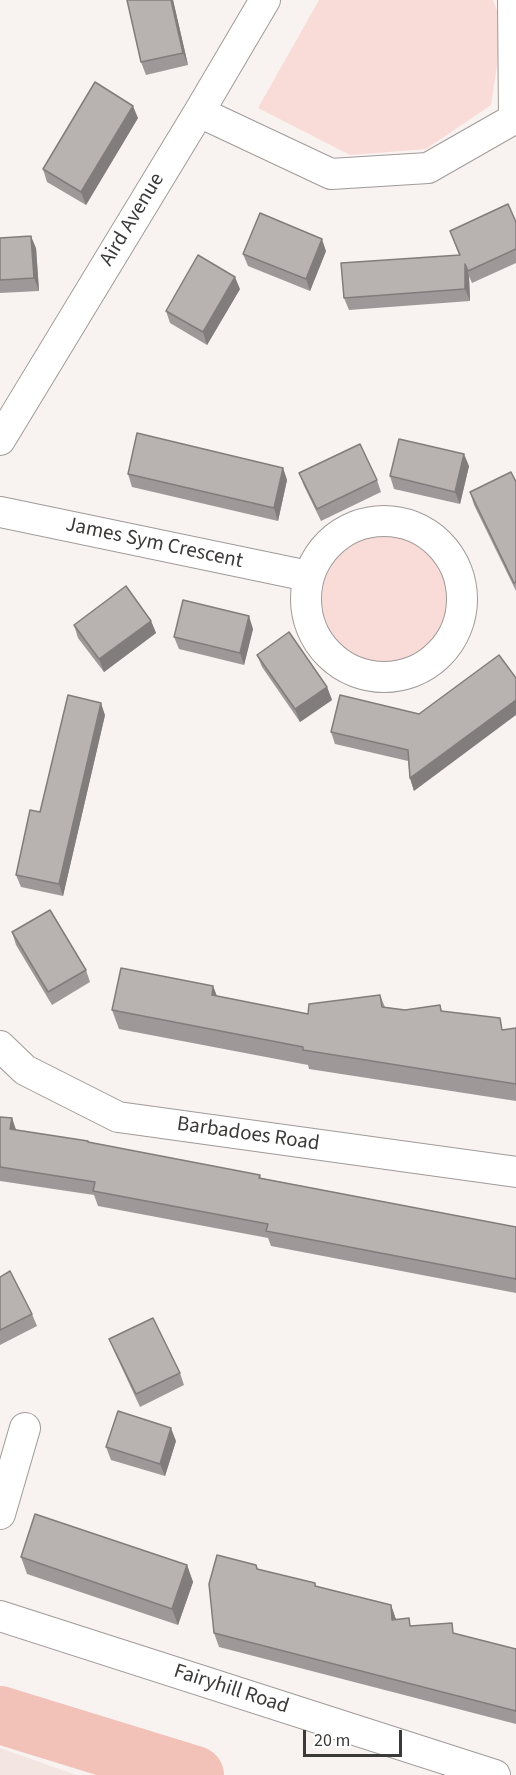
<!DOCTYPE html>
<style>
body{margin:0}
#map{position:relative;width:516px;height:1775px;overflow:hidden;background:#f8f2f1;font-family:"Source Sans 3",sans-serif}
canvas{display:block}
.scale{position:absolute;left:303px;top:1730px;width:99px;height:27px;box-sizing:border-box;border:3px solid #3c3a39;border-top:0;padding-left:8px;font-size:18px;line-height:21px;white-space:nowrap;color:#3c3a39;-webkit-text-stroke:4px #fff;paint-order:stroke}
</style>
<div id="map">
<canvas width="516" height="1775"></canvas>
<div class="scale">20 m</div>
</div>
<script>
const c = document.querySelector('canvas').getContext('2d');
c.lineJoin = 'round';
function fill(path, color) {
  c.fillStyle = color;
  c.fill(path, 'evenodd');
}
function shape(rows) {
  const path = new Path2D();
  for (const r of rows) {
    if (r.length === 3) {
      path.moveTo(r[0] + r[2], r[1]);
      path.arc(r[0], r[1], r[2], 0, 2 * Math.PI);
      continue;
    }
    path.moveTo(r[0], r[1]);
    for (let i = 2; i < r.length; i += 2) path.lineTo(r[i], r[i + 1]);
  }
  return path;
}
function trace(path, color, width, dash) {
  c.strokeStyle = color;
  c.lineWidth = width;
  c.lineCap = dash ? 'butt' : 'round';
  c.setLineDash(dash || []);
  c.stroke(path);
}
function drawText(font, color, halo, rows, align = 'center') {
  c.font = font + ' "Source Sans 3",sans-serif';
  c.lineWidth = 4.5;
  c.setLineDash([]);
  c.textBaseline = 'middle';
  c.strokeStyle = halo;
  c.fillStyle = color;
  for (const [text, x, y, turn = 0] of rows) {
    c.save();
    c.translate(x, y);
    c.rotate((+turn || 0) * Math.PI / 180);
    c.textAlign = isNaN(turn) ? turn : align;
    if (halo) c.strokeText(text, 0, 0);
    c.fillText(text, 0, 0);
    c.restore();
  }
}
const built = shape([
 [0,1748,76,1775,0,1775]
]);
const green = shape([
 [319,0,493,0,503,26,491,105,426,149,350,155,258,108],
 [386,599,64]
]);
const river = shape([
 [0,1715,195,1775]
]);
const minor = shape([
 [199,112,331,174,428,168,514,119,513,0],
 [0,440,199,112,265,0],
 [0,512,308,576],
 [384,599,78],
 [0,1046,25,1070,118,1117,516,1172],
 [0,1514,25,1428],
 [0,1616,495,1775]
]);
const wall = shape([
 [173,0,188,65,146,75,141,62],
 [138,118,86,205,47,182,43,169],
 [516,222,516,263,472,283,469,276,470,301,349,310,344,298,459,255,450,231],
 [0,238,36,248,39,291,0,293],
 [326,251,310,291,248,266,243,254],
 [240,289,207,345,170,323,166,311],
 [469,466,460,504,394,489,390,476],
 [283,468,287,480,278,521,132,487,128,474],
 [299,473,377,480,381,492,321,521,304,486],
 [516,482,516,591,474,505,470,492],
 [151,621,156,633,104,672,78,638,74,625],
 [253,629,244,665,179,649,174,637],
 [257,655,327,687,332,700,300,722,262,667],
 [419,714,414,791,410,778,408,761,335,744,331,732],
 [105,715,63,896,21,887,16,875,40,812],
 [12,932,86,970,90,982,52,1005,16,945],
 [213,986,217,996,308,1014,380,995,385,1007,405,1010,440,1005,442,1011,504,1030,516,1028,516,1101,309,1069,308,1065,119,1029,112,1010],
 [0,1117,12,1118,16,1130,88,1141,89,1143,260,1175,261,1178,516,1227,516,1293,271,1246,268,1238,98,1206,94,1195,0,1181],
 [0,1277,32,1314,37,1326,0,1345],
 [109,1339,180,1373,184,1385,140,1407,114,1351],
 [176,1441,165,1476,111,1460,106,1447],
 [21,1557,187,1565,193,1582,178,1625,27,1574],
 [256,1565,258,1569,315,1583,316,1586,391,1605,396,1619,412,1626,457,1634,516,1649,516,1724,219,1647,214,1633]
]);
const shadedWall = shape([
 [171,0,173,0,188,65,183,53],
 [133,106,138,118,86,205,81,192],
 [31,236,36,248,39,291,34,278],
 [322,239,326,251,310,291,306,279],
 [465,264,469,276,470,301,465,289],
 [235,277,240,289,207,345,203,332],
 [464,454,469,466,460,504,455,492],
 [283,468,287,480,278,521,274,508],
 [249,616,253,629,244,665,240,653],
 [151,621,156,633,104,672,99,659],
 [327,687,332,700,300,722,295,709],
 [516,700,516,715,414,791,410,778],
 [101,703,105,715,63,896,59,884],
 [213,986,220,1005,212,995],
 [12,1118,17,1133,10,1129],
 [171,1428,176,1441,165,1476,160,1464],
 [187,1565,193,1582,178,1625,172,1609],
 [391,1605,396,1620,392,1620]
]);
const building = shape([
 [127,0,171,0,183,53,141,62,127,0],
 [95,82,133,106,81,192,43,169,95,82],
 [508,204,516,222,516,249,468,271,465,264,465,289,344,298,341,263,460,255,450,231,508,204],
 [260,213,322,239,306,279,243,254,260,213],
 [31,236,34,278,0,280,0,238,31,236],
 [198,255,235,277,203,332,166,311,198,255],
 [137,433,283,468,274,508,128,474,137,433],
 [399,439,464,454,455,492,390,476,399,439],
 [360,444,377,480,317,509,299,473,360,444],
 [511,472,516,482,516,582,514,583,470,492,511,472],
 [126,586,151,621,99,659,74,625,126,586],
 [183,600,249,616,240,653,174,637,183,600],
 [289,632,327,687,295,709,257,655,289,632],
 [499,655,516,678,516,700,410,778,408,750,331,732,340,695,419,714,499,655],
 [68,695,101,703,59,884,16,875,30,810,40,812,68,695],
 [50,910,86,970,48,992,12,932,50,910],
 [121,968,213,986,212,995,308,1014,309,1004,380,995,382,1007,405,1010,440,1005,441,1011,500,1018,502,1030,516,1028,516,1084,303,1050,303,1047,112,1010,121,968],
 [0,1117,12,1118,10,1129,88,1141,88,1142,260,1175,259,1178,516,1227,516,1279,266,1231,268,1224,93,1191,95,1182,0,1167,0,1117],
 [10,1271,32,1314,0,1330,0,1277,10,1271],
 [153,1318,180,1373,136,1394,109,1339,153,1318],
 [118,1411,171,1428,160,1464,106,1447,118,1411],
 [35,1514,187,1565,172,1609,21,1557,35,1514],
 [217,1555,256,1565,257,1569,315,1583,315,1586,391,1605,392,1620,409,1618,410,1626,452,1623,453,1633,516,1649,516,1711,214,1633,209,1584,217,1555]
]);
const streetNames = [
 ["Aird Avenue",133,220,-59],
 ["James Sym Crescent",154,544,12],
 ["Barbadoes Road",248,1135,8],
 ["Fairyhill Road",231,1690,18]
];
fill(built, '#f3e5e2');
fill(green, '#f9dcd7');
trace(river, '#f2c2b8', 58);
trace(minor, '#a09a99', 32);
trace(minor, '#fff', 30);
fill(wall, '#9e9998');
fill(shadedWall, '#817d7c');
fill(building, '#b8b2b1');
trace(building, '#817d7c', 1.5);
drawText('21px', '#3c3a39', '#fff', streetNames);
</script>
